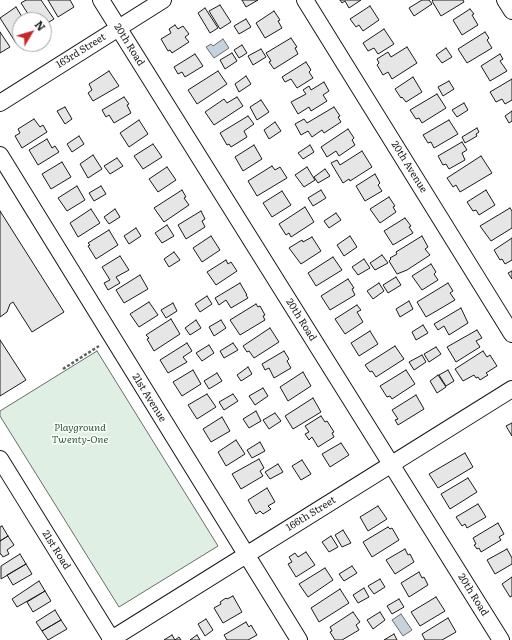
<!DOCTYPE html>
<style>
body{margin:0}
#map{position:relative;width:512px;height:640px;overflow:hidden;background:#fff;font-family:Literata,serif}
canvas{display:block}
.north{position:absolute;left:12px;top:12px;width:40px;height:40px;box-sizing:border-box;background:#fff;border:1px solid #a3a3a3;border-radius:50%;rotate:52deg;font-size:11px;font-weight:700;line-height:16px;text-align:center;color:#1a1a1a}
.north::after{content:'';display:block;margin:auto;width:14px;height:18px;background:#c62828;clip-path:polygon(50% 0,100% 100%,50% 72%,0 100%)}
</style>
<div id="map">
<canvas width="512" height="640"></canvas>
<div class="north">N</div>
</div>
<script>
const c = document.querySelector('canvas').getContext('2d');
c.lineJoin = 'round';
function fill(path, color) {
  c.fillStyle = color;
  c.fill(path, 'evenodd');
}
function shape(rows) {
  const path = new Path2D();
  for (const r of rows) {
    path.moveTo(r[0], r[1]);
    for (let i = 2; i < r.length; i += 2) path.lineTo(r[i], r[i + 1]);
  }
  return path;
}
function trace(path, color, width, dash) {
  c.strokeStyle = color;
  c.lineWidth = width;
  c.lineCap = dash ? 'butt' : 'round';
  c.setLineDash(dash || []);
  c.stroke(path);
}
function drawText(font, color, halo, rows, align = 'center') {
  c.font = font + ' Literata,serif';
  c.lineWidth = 3;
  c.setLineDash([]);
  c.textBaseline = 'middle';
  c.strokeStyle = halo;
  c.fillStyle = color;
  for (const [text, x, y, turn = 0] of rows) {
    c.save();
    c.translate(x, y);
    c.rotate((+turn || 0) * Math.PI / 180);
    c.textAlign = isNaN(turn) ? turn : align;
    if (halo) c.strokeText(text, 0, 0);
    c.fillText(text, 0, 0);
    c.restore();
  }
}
const green = shape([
 [97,351,218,546,119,607,0,416,0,411,97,351]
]);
const water = shape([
 [223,39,229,48,214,58,206,47,211,44,213,46,223,39],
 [401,614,412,630,403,636,392,620,401,614]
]);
const building = shape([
 [26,0,41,0,54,19,44,25,44,20,32,20,21,3,26,0],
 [48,0,70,0,74,7,58,17,48,0],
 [242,0,258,0,246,7,242,0],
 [340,0,361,0,349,8,345,1,342,3,340,0],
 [422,0,429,0,432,4,414,16,409,8,422,0],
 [433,0,463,0,464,2,441,16,432,1,433,0],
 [220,5,231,22,220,29,209,11,220,5],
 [370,6,379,20,363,31,359,25,356,27,350,19,370,6],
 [16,7,24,20,20,20,20,40,16,43,0,18,16,7],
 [205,8,218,28,210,33,198,13,205,8],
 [470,9,474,14,472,15,478,25,462,35,453,20,470,9],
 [274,11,280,20,278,21,282,28,265,38,256,23,274,11],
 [246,19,251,27,239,34,234,26,246,19],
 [175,25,178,29,183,26,189,34,185,37,189,42,172,53,170,50,168,51,161,39,171,33,169,29,175,25],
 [384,29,394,44,378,54,374,48,368,51,363,43,384,29],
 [0,32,10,47,0,53,0,32],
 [485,32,489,38,487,40,492,48,467,63,458,49,485,32],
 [291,38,297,47,295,48,298,54,274,69,269,62,271,61,266,53,291,38],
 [242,45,247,53,239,58,234,50,242,45],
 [407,47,417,63,392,79,388,72,383,75,377,65,379,63,377,59,388,52,391,57,407,47],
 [446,48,452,57,442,63,436,55,446,48],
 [261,49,266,57,253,65,248,56,261,49],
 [232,53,237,61,225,69,220,60,232,53],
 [195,54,203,66,185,77,182,72,178,74,174,67,195,54],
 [500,54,503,59,500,61,507,71,490,81,481,66,500,54],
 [306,62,311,70,309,72,313,78,297,88,291,79,285,82,282,77,306,62],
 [109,71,119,86,93,101,88,93,92,90,89,84,109,71],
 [218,71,227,84,197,104,188,90,218,71],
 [246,76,251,84,239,92,235,84,246,76],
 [413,77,422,92,406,102,402,97,401,98,395,89,413,77],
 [512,79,512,100,505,104,502,99,496,102,490,92,512,79],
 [449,81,454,89,443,96,438,87,449,81],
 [324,82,329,91,323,95,327,101,311,111,309,107,298,114,291,102,306,94,303,90,309,86,311,90,324,82],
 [437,94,446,108,422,123,419,118,416,119,410,110,437,94],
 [124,97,129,104,127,105,131,113,114,123,109,115,106,117,102,110,124,97],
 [237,97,243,106,214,125,205,112,224,99,227,103,237,97],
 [261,100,269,112,257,120,250,107,261,100],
 [464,103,468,110,457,117,452,110,464,103],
 [65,107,72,119,65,124,57,111,65,107],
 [334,107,340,116,338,117,341,122,324,133,322,130,312,137,308,131,301,135,295,124,304,119,307,123,334,107],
 [512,111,512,121,509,123,505,116,512,111],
 [248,116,254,124,244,131,247,137,231,147,229,144,227,145,220,133,248,116],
 [34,119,40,127,43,125,47,132,22,148,15,136,20,133,18,129,34,119],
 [139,120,148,134,129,147,120,133,139,120],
 [449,120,458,134,434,148,431,142,428,143,423,135,449,120],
 [275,122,281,131,269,139,264,130,275,122],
 [477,128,479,132,476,134,477,136,465,143,462,137,477,128],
 [348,129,354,138,352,140,355,145,339,156,336,151,327,157,321,147,348,129],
 [79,136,84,144,72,152,67,144,79,136],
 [47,139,52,148,55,146,59,152,38,165,29,150,47,139],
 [462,142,467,150,462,153,465,160,449,169,446,164,443,165,438,156,462,142],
 [153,144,162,157,143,169,134,156,153,144],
 [254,145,262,159,243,171,235,157,254,145],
 [310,145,314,152,303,159,298,153,310,145],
 [362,151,372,167,350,181,349,179,343,183,331,163,337,160,340,165,362,151],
 [93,155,102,169,88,178,80,164,93,155],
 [481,156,492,173,460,192,456,185,453,187,447,178,481,156],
 [117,158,123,166,110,174,104,166,117,158],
 [62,162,71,177,51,189,42,174,62,162],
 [272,166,275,170,280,167,287,178,257,196,248,181,272,166],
 [167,167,176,180,158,192,149,179,167,167],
 [307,167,315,180,304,187,295,175,307,167],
 [325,169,330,176,318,183,314,177,325,169],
 [375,174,380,183,378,185,382,191,365,201,356,186,375,174],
 [77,186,85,200,67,211,58,198,77,186],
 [101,186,106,194,94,201,89,193,101,186],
 [182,190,186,197,184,198,189,205,164,222,154,208,182,190],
 [321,190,326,198,313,206,308,198,321,190],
 [486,190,495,205,479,215,476,210,473,211,467,202,486,190],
 [282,191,291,205,272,217,263,203,282,191],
 [389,197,395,206,393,207,396,212,380,223,370,209,389,197],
 [305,207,314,222,291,237,289,233,286,235,279,224,305,207],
 [510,208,512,211,512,228,491,241,480,226,510,208],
 [91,209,100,223,78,237,70,223,91,209],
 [115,209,120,217,109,224,104,217,115,209],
 [0,211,64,312,32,332,13,302,10,304,7,312,0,317,0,211],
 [201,211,205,219,202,221,205,227,186,239,178,225,201,211],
 [336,213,341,220,329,228,324,221,336,213],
 [405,218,411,226,409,227,413,233,393,245,384,231,405,218],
 [167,225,174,236,162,243,155,233,167,225],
 [136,228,141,236,129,244,124,236,136,228],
 [109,230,118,245,96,259,88,246,90,245,88,243,109,230],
 [211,236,220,250,202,262,193,248,211,236],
 [350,236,357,247,344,256,337,245,350,236],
 [422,236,428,247,425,249,430,255,407,270,397,274,389,261,391,259,390,258,397,254,396,252,422,236],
 [312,237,321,251,301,264,289,248,302,240,303,242,312,237],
 [512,238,512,260,505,264,502,259,500,260,494,250,512,238],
 [174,252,180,260,169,267,164,259,174,252],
 [382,255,388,263,375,270,370,263,382,255],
 [120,256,129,270,116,277,120,283,108,290,104,283,110,280,102,267,120,256],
 [333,257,342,270,316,286,308,273,333,257],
 [364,259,370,268,358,275,352,267,364,259],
 [226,260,228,264,231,262,237,271,216,285,207,272,226,260],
 [431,264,436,272,434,274,438,280,422,290,412,276,431,264],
 [512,271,512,279,508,273,512,271],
 [140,275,148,289,124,303,116,290,140,275],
 [396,277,401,285,388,293,383,285,396,277],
 [348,279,354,288,352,289,355,295,330,310,321,296,348,279],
 [240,283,247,295,246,295,248,298,231,308,226,300,219,305,215,298,240,283],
 [379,283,384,291,373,299,367,291,379,283],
 [448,283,453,291,450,293,455,300,426,317,417,302,448,283],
 [207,296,212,304,200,312,195,304,207,296],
 [409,301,413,309,400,317,396,309,409,301],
 [149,302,158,315,139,327,130,314,149,302],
 [173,303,177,311,166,318,161,310,173,303],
 [256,304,258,307,260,306,265,315,263,316,265,320,240,335,230,320,256,304],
 [357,305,361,310,357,312,363,322,345,334,335,319,357,305],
 [461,308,468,323,449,335,444,326,438,330,434,324,461,308],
 [171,319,180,334,154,351,147,339,149,338,146,335,171,319],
 [196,320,201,328,190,335,185,328,196,320],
 [221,320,226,328,214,336,209,327,221,320],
 [423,325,428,333,416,340,412,332,423,325],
 [270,328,279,342,254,358,249,351,247,352,243,346,270,328],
 [477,330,482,338,476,341,480,347,456,362,447,347,477,330],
 [370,331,378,344,359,356,351,343,370,331],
 [0,340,26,380,0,396,0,340],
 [187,343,192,351,183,357,187,362,168,373,160,360,187,343],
 [233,343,238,350,224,358,220,351,233,343],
 [209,345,214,353,202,361,196,353,209,345],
 [395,346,404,359,376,377,372,371,370,372,365,365,395,346],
 [436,347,441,354,429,362,424,354,436,347],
 [284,351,289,359,287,361,291,368,274,378,269,368,265,370,262,364,284,351],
 [483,351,487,357,490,355,497,366,486,373,488,375,480,380,478,377,476,378,474,375,463,381,455,369,483,351],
 [422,355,426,362,414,370,409,362,422,355],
 [248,367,252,374,241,381,237,375,248,367],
 [193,370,201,384,182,396,173,382,193,370],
 [406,370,415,384,392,399,390,396,387,397,380,386,406,370],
 [448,370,454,381,446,386,439,375,448,370],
 [303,372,311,386,288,401,280,387,303,372],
 [217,373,222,381,209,389,204,381,217,373],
 [438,375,446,387,437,393,430,381,438,375],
 [263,388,268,396,255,405,249,396,263,388],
 [207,394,216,407,197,419,188,405,207,394],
 [233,394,238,401,224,410,219,402,233,394],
 [416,395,424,409,398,425,395,420,398,419,392,410,416,395],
 [313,398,321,412,293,429,285,416,313,398],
 [256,411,261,421,249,428,243,419,256,411],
 [275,413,281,421,269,429,263,420,275,413],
 [321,416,325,422,327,421,334,432,332,433,334,437,318,447,312,437,309,440,305,434,309,432,305,426,321,416],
 [222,417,230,431,211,442,203,429,222,417],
 [512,423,512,436,506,426,512,423],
 [236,440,245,454,226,466,218,452,236,440],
 [260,442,265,451,252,458,247,450,260,442],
 [341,443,349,455,330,467,322,454,341,443],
 [465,453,473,467,438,488,429,474,465,453],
 [259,459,264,468,260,471,263,476,241,489,232,474,259,459],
 [302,460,311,474,301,480,292,466,302,460],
 [278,464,283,472,270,479,265,472,278,464],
 [468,478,477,492,450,509,441,494,468,478],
 [267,488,275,502,268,506,271,509,263,514,260,511,256,514,248,500,267,488],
 [478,504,486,517,467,528,465,524,462,526,456,517,478,504],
 [378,506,387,519,368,531,360,517,378,506],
 [498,523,504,534,499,537,501,540,481,552,479,548,477,549,474,545,476,544,473,538,498,523],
 [2,526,8,536,0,541,0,527,2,526],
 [388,527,390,529,392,528,399,540,372,557,363,542,388,527],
 [343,530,351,543,342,547,335,535,343,530],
 [8,536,14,545,7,550,9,554,3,557,1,554,0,554,0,541,8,536],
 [331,536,338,547,329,552,322,542,331,536],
 [405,549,408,555,410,554,414,562,395,574,386,560,405,549],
 [507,549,512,558,512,564,495,574,487,560,507,549],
 [306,552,315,565,296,577,288,564,292,562,289,557,295,553,298,557,306,552],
 [20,554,26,564,1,579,1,566,20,554],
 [26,564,32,574,13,585,7,575,26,564],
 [352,566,357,573,344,581,339,574,352,566],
 [325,568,333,580,308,597,299,584,325,568],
 [419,572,422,578,424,577,428,585,409,597,401,583,419,572],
 [512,577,512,596,510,597,502,584,512,577],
 [380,579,385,587,374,594,368,586,380,579],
 [39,581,45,591,17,607,12,599,39,581],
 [364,588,369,597,358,603,353,595,364,588],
 [340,589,349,603,319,622,311,608,340,589],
 [45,591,51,601,33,612,27,602,45,591],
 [233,596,242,612,223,623,214,608,221,604,220,602,226,598,227,599,233,596],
 [436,597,445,611,420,626,411,612,436,597],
 [399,599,404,607,392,614,387,606,399,599],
 [55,610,61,620,42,631,36,622,55,610],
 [353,612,360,622,356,625,359,630,342,640,335,640,330,632,332,631,330,627,353,612],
 [380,612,385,620,373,629,367,620,380,612],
 [448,618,456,632,442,640,425,640,422,634,448,618],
 [206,619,213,630,205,636,198,624,206,619],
 [61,620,67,629,48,640,42,631,61,620],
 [246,622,249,627,251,625,257,635,248,640,227,640,224,635,246,622],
 [394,634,397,640,384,640,394,634],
 [172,635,175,640,179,637,181,640,164,640,172,635],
 [197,635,200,640,190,640,197,635]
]);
const path = shape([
 [63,369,99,346]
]);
const minor = shape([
 [101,0,501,640],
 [305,0,512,334],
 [505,0,512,11],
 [0,103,163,0],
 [0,155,299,640],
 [0,459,112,640],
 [110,640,512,389]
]);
const streetNames = [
 ["20th Road",129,45,58],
 ["163rd Street",81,51,-32],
 ["20th Avenue",409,167,58],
 ["20th Road",301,320,58],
 ["21st Avenue",149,398,58],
 ["166th Street",311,514,-32],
 ["21st Road",56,550,58],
 ["20th Road",473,595,58]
];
const parkNames = [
 ["Playground",80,428],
 ["Twenty-One",80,440]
];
fill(green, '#e0efe3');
trace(green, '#6a6a6a', 1);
fill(water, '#c6d2dc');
trace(water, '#6a6a6a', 1);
fill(building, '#e6e6e6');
trace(building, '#1a1a1a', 1);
trace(minor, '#1a1a1a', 18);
trace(path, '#5f5f5f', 2.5, [3, 2]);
trace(minor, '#fff', 16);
drawText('10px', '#1a1a1a', '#fff', streetNames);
drawText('italic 10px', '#2b5a34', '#fff', parkNames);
</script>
